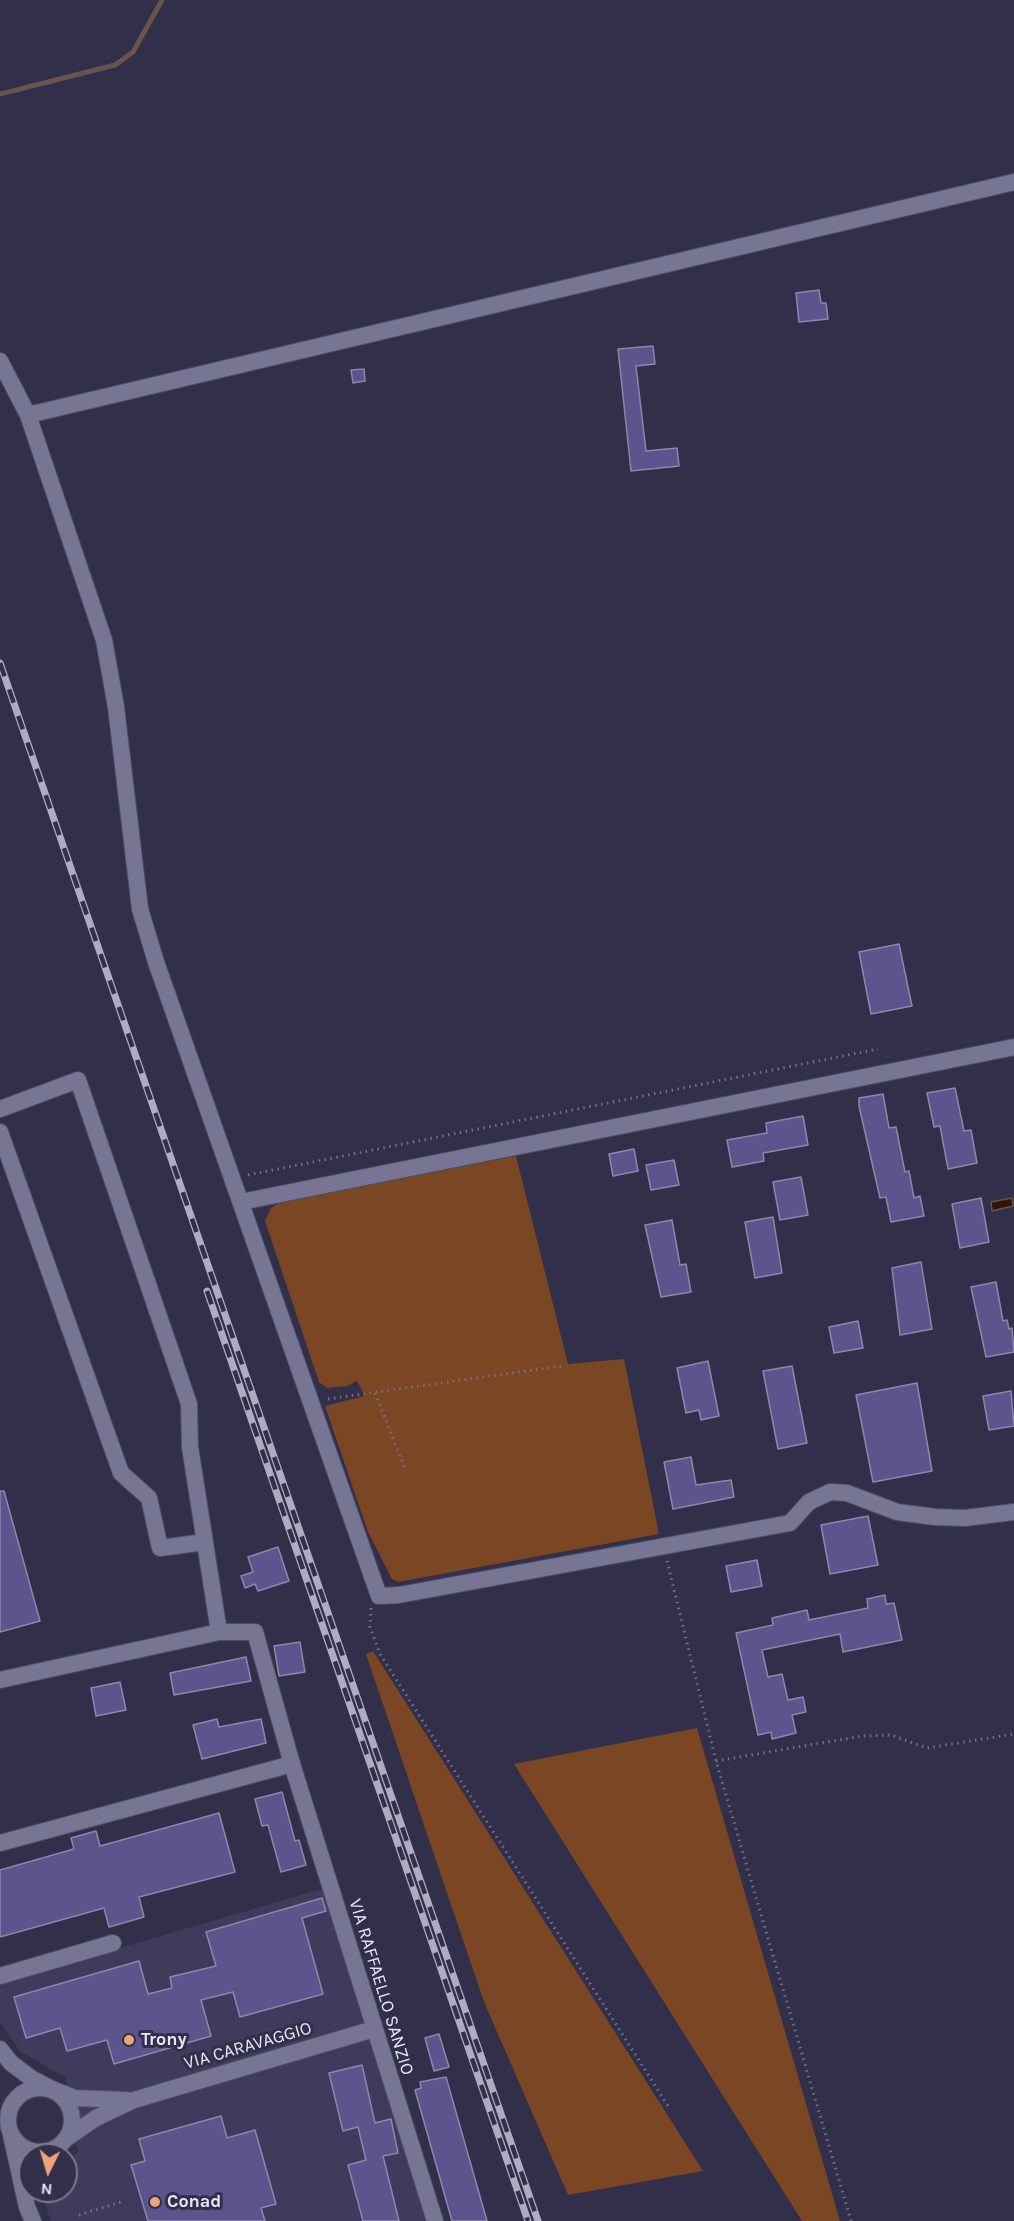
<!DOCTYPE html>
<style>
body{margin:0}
#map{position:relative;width:1014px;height:2221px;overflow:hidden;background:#322f4b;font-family:Karla,sans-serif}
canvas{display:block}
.north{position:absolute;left:18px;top:2143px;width:60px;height:60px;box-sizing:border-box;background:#322f4b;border:2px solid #7a7890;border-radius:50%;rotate:185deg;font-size:16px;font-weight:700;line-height:24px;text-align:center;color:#e7e6f8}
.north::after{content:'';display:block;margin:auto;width:21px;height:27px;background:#efa377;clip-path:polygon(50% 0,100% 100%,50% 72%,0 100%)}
</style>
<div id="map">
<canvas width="1014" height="2221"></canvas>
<div class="north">N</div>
</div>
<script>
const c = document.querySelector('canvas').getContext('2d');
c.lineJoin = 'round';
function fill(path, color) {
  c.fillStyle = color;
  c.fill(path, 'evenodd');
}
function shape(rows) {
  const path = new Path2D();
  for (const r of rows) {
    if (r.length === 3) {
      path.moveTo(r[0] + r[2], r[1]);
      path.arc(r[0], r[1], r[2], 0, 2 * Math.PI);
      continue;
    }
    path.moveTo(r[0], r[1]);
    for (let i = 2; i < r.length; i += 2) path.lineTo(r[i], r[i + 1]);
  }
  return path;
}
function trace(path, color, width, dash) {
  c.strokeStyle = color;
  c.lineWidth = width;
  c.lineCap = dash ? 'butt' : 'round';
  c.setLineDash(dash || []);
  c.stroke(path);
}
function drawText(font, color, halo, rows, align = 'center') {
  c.font = font + ' Karla,sans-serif';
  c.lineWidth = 6;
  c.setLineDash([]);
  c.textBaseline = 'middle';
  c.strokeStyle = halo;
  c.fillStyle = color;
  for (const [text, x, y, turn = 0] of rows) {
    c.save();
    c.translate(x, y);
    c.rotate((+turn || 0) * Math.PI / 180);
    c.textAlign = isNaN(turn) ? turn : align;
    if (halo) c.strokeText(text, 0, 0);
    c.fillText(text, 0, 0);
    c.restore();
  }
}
const built = shape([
 [325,1888,426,2221,51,2221,42,2194,44,2191,66,2191,66,2165,78,2151,66,2078,21,2052,0,2023,0,1983]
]);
const green = shape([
 [516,1156,568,1364,624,1359,659,1534,398,1582,392,1579,368,1532,325,1406,365,1396,357,1381,347,1386,327,1388,319,1382,265,1221,271,1208,280,1202],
 [373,1651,703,2171,568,2195,484,2002,366,1654],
 [697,1728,840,2221,802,2221,514,1764]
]);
const water = shape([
 [1012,1198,1013,1206,992,1211,991,1202,1012,1198]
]);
const stream = shape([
 [0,94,115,65,133,52,162,0]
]);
const building = shape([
 [819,290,821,303,826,303,828,319,799,322,796,293,819,290],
 [653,346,655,364,636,366,646,451,677,448,679,466,631,471,618,349,653,346],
 [364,369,365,381,353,383,351,370,364,369],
 [899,944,912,1006,871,1014,859,952,899,944],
 [955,1088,964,1131,971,1130,977,1163,948,1169,940,1126,934,1127,927,1093,955,1088],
 [883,1094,889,1128,896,1127,905,1172,909,1171,914,1198,920,1196,924,1216,891,1222,886,1197,880,1198,859,1106,859,1098,883,1094],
 [803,1116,808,1145,763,1153,764,1161,732,1167,727,1140,767,1133,766,1123,803,1116],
 [634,1149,638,1171,613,1176,609,1154,634,1149],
 [674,1160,679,1185,651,1190,646,1165,674,1160],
 [801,1177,808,1215,780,1220,773,1182,801,1177],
 [981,1198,989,1242,960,1248,952,1204,981,1198],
 [773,1217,782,1273,755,1278,745,1222,773,1217],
 [672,1220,680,1265,686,1264,691,1292,661,1297,645,1225,672,1220],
 [921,1262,932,1329,900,1335,892,1268,921,1262],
 [996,1282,1003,1321,1007,1320,1009,1329,1012,1328,1014,1352,986,1357,971,1287,996,1282],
 [858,1321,863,1348,834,1353,829,1327,858,1321],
 [708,1361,719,1416,701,1420,699,1410,686,1413,677,1368,708,1361],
 [792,1366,807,1443,778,1449,763,1371,792,1366],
 [917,1383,932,1471,873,1482,856,1395,917,1383],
 [1011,1391,1014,1426,989,1430,983,1396,1011,1391],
 [691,1457,696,1485,731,1480,734,1497,673,1509,664,1462,691,1457],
 [0,1491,4,1491,40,1621,0,1632,0,1491],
 [868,1516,878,1565,830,1574,821,1525,868,1516],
 [278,1547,289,1581,258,1591,255,1584,245,1588,241,1576,253,1572,248,1557,278,1547],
 [757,1560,762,1586,731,1592,726,1566,757,1560],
 [885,1595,886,1604,894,1603,902,1640,843,1652,840,1634,762,1650,768,1677,782,1674,788,1700,803,1697,806,1712,792,1715,796,1733,772,1739,771,1732,758,1735,736,1633,773,1625,772,1618,807,1610,809,1620,868,1608,867,1599,885,1595],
 [300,1642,305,1672,279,1676,274,1646,300,1642],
 [246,1657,251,1681,174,1695,170,1673,246,1657],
 [120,1682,126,1710,96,1716,91,1688,120,1682],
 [217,1719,219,1727,261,1719,266,1743,202,1759,193,1725,217,1719],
 [282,1792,295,1841,299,1840,306,1865,281,1872,268,1825,262,1826,255,1799,282,1792],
 [219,1813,235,1872,139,1897,144,1917,109,1927,104,1908,0,1937,0,1870,74,1849,71,1838,96,1831,100,1846,219,1813],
 [322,1898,326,1911,302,1918,323,1994,240,2017,233,1992,201,2000,211,2036,114,2064,107,2040,67,2051,60,2028,26,2038,14,1997,139,1961,148,1994,172,1988,170,1977,216,1966,206,1932,322,1898],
 [439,2034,449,2067,434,2071,425,2038,439,2034],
 [362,2065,375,2123,391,2119,398,2153,383,2156,399,2221,363,2221,348,2165,366,2160,358,2127,343,2131,329,2073,362,2065],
 [446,2077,487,2221,452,2221,415,2090,421,2088,420,2082,446,2077],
 [221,2116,227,2138,255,2130,276,2204,261,2208,265,2221,148,2221,131,2165,145,2161,139,2139,221,2116]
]);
const path = shape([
 [248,1175,878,1049],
 [375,1393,406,1471],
 [328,1399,561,1366],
 [667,1561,716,1761,851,2221],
 [371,1608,370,1627,380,1654,670,2109],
 [716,1761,862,1736,891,1735,927,1748,1014,1734],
 [79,2215,121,2202]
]);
const minor = shape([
 [0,361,28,415,104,640,116,707,140,909,156,962,379,1596,399,1595,790,1523,809,1502,830,1492,847,1493,897,1512,935,1517,965,1518,1014,1512],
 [28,415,1014,182],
 [0,1109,78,1080,189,1404,190,1447,219,1632],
 [0,1132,121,1473,149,1498,160,1548,205,1542],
 [241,1202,1014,1047],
 [0,1680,219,1632,255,1632,292,1764,435,2221],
 [0,1843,292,1764],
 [0,1976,113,1943],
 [0,2049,11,2063,31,2078,54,2090,75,2098,127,2100],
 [40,2120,32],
 [11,2135,27,2207,33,2221],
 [67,2138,96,2118,134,2100,374,2029]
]);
const rail = shape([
 [0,663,538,2221],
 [207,1291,528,2221]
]);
const markers = [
 [129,2040,6,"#efa377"],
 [155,2202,6,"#efa377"]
];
const streetNames = [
 ["VIA RAFFAELLO SANZIO",381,1987,73],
 ["VIA CARAVAGGIO",248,2046,-16]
];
const poiNames = [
 ["Trony",141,2040],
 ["Conad",167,2202]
];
fill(built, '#3e3b5c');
fill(green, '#7b4624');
fill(water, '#321604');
trace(water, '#68544d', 1.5);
trace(stream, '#68544d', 5);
fill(building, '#5c558d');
trace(building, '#8b88a9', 1.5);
trace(minor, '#4f4d64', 18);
trace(path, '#74728a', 3, [1.5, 4.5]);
trace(minor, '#777594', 16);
trace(rail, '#aeacc1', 7);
trace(rail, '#322f4b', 4.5, [14]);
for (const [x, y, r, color] of markers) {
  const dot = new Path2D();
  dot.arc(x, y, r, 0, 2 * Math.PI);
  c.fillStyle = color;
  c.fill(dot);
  trace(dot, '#322f4b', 2);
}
drawText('18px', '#e7e6f8', '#322f4b', streetNames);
drawText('bold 18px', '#e7e6f8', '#322f4b', poiNames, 'left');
</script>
